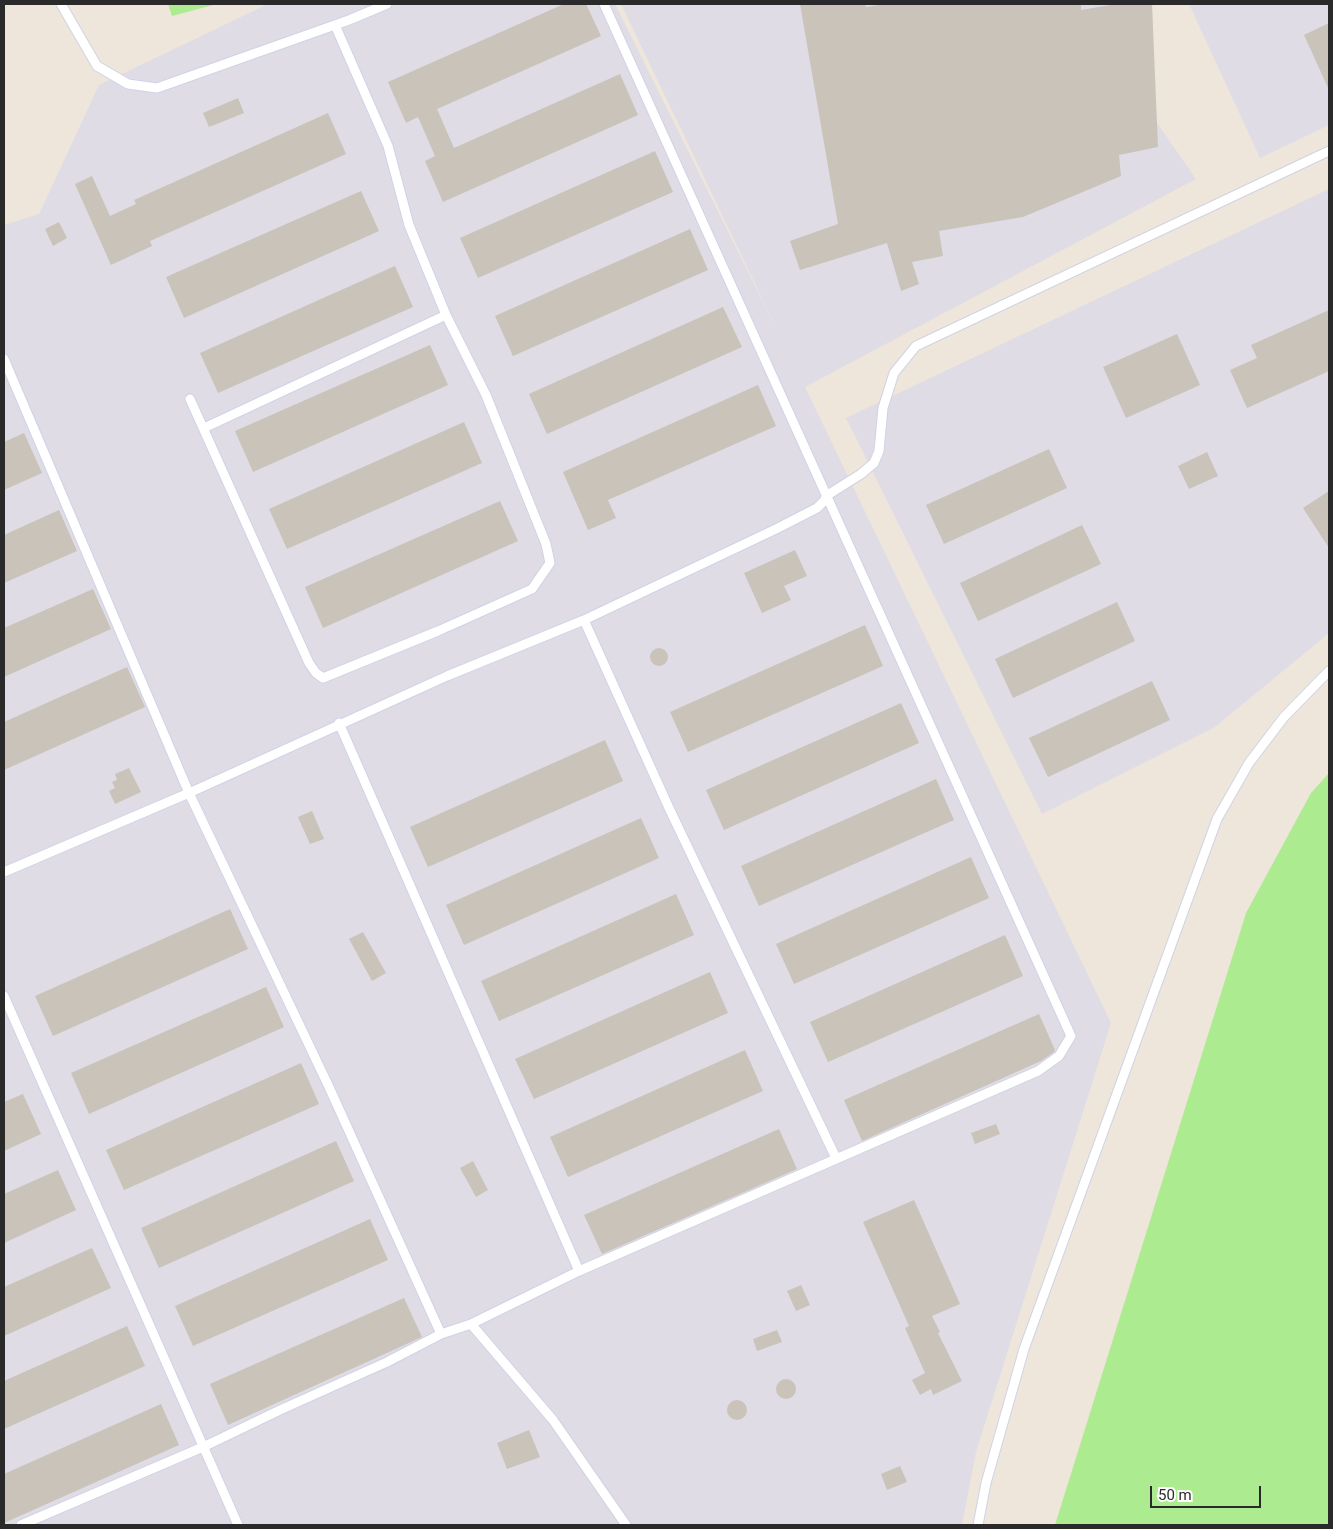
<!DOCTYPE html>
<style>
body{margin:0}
#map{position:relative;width:1333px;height:1529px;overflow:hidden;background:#eee6da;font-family:Roboto,sans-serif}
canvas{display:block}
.frame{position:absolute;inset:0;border:5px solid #2a2a2a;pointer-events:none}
.scale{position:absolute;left:1150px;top:1486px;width:111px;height:22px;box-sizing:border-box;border:2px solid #2a2a2a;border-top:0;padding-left:6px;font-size:15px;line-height:18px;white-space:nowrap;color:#2a2a2a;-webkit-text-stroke:4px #fff;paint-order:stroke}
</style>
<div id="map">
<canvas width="1333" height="1529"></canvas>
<div class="frame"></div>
<div class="scale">50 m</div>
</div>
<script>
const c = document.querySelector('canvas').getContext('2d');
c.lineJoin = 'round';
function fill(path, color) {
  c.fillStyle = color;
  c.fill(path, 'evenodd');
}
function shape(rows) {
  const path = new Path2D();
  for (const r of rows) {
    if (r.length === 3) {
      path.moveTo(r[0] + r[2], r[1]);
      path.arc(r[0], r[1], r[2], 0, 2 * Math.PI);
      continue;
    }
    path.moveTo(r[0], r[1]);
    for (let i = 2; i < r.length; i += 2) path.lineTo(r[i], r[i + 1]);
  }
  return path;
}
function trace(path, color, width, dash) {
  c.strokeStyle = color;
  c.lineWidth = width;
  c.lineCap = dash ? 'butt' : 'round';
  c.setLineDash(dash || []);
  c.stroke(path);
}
const industrial = shape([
 [268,4,615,4,781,338,621,4,1152,4,1155,120,1196,179,805,387,1111,1023,976,1452,962,1525,4,1525,4,225,39,214,99,85],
 [1189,4,1329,4,1329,125,1260,158],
 [1329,189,1329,633,1215,727,1042,814,846,418]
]);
const green = shape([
 [168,4,217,4,172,16],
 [1329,773,1329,1525,1055,1525,1246,913,1311,793]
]);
const building = shape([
 [564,4,586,4,601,36,437,109,454,148,620,74,638,115,443,202,425,161,435,156,418,117,406,123,388,82],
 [800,4,865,4,866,7,885,4,1081,4,1081,10,1117,4,1152,4,1158,147,1119,155,1121,176,1023,217,939,231,943,256,912,262,919,284,901,291,887,243,800,270,790,241,838,224],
 [1329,23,1329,90,1304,35],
 [238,98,244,113,209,127,203,113],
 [328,113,346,154,150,241,152,246,111,265,75,184,92,176,110,216,136,204,134,200],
 [655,151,673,192,478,278,460,238],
 [361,191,379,231,184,318,166,277],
 [59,222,67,238,53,246,45,229],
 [690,229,708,270,513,356,495,316],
 [395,266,413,307,218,393,200,353],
 [723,307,742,347,547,434,529,394],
 [1329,310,1329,371,1247,408,1230,370,1257,358,1251,345],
 [1177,334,1200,385,1126,418,1103,367],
 [430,345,448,385,253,472,235,431],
 [758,385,776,426,608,500,616,518,588,530,563,472],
 [464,422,482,463,287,549,269,509],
 [24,433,42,473,4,490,4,442],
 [1049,449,1067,488,944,544,926,505],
 [1207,452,1218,476,1189,489,1178,466],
 [1329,491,1329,548,1303,508],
 [500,501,518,541,323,628,305,587],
 [59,510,77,551,4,583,4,535],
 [1082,525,1101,564,978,621,960,583],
 [795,550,807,576,784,586,791,600,762,613,744,573],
 [93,589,111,629,4,677,4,628],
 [1117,602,1135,641,1013,698,995,659],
 [865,625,883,666,688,752,670,712],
 [659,657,9],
 [127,667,145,707,4,770,4,722],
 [1152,681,1170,720,1048,777,1029,738],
 [901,703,919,743,724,830,706,790],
 [605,740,623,781,428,867,410,827],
 [129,768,141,792,115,804,109,791,115,788,112,782,117,780,115,774],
 [936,779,954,820,759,906,741,866],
 [312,811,324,839,310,844,298,817],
 [641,818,659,858,464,945,446,905],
 [971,857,989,898,794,984,776,944],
 [676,894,694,935,499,1021,481,981],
 [230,909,248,949,53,1036,35,996],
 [363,932,386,973,372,981,349,939],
 [1005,935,1023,976,828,1062,810,1022],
 [710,972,728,1013,534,1099,515,1059],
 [266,987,284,1027,89,1114,71,1073],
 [1039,1014,1055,1050,1054,1052,1041,1061,862,1141,844,1100],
 [745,1050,763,1091,568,1177,550,1137],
 [301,1063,319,1104,124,1190,106,1150],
 [23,1094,41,1134,4,1151,4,1102],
 [996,1124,1000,1134,975,1144,971,1133],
 [779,1129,797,1169,602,1254,584,1215],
 [336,1141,354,1181,159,1268,141,1228],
 [473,1161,488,1190,476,1197,460,1168],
 [58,1170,76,1210,4,1243,4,1194],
 [914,1200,960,1304,932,1316,940,1332,938,1333,962,1381,933,1395,931,1389,920,1395,912,1380,925,1373,905,1328,909,1326,863,1222],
 [370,1219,388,1260,193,1346,175,1306],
 [92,1248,111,1288,4,1336,4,1287],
 [801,1285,810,1305,796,1311,787,1291],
 [404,1298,422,1337,228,1425,210,1384],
 [127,1326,145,1366,4,1429,4,1381],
 [777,1330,782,1342,757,1351,753,1339],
 [786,1389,10],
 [737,1410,10],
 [161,1404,179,1445,4,1523,4,1474],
 [529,1430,540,1457,507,1469,497,1443],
 [900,1466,907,1482,887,1490,881,1474]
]);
const lane = shape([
 [61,4,97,66,128,84,157,88,349,20,387,4],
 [4,359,189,793,4,872],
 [190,399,309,663,316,673,323,678,438,631,532,589,550,563,546,544,486,395,446,315,409,225,388,146,335,25],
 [204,428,446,315],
 [584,620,669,808,836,1158],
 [339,723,579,1271],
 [4,996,238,1525],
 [471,1324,553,1420,626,1525],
 [441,1334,329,1087,189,793,447,676,584,620,776,529,817,508,825,500,826,496,861,474,874,463,879,451,883,408,894,373,916,346,1329,151],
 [21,1525,203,1447,280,1410,387,1362,441,1334,471,1324,579,1271,1038,1071,1059,1056,1071,1036,604,4],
 [978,1525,986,1483,1024,1349,1217,819,1249,763,1284,717,1329,671]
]);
fill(industrial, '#dfdce5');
fill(green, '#adeb90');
fill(building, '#c9c3ba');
trace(lane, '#cfd3e5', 11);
trace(lane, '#fff', 9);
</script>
